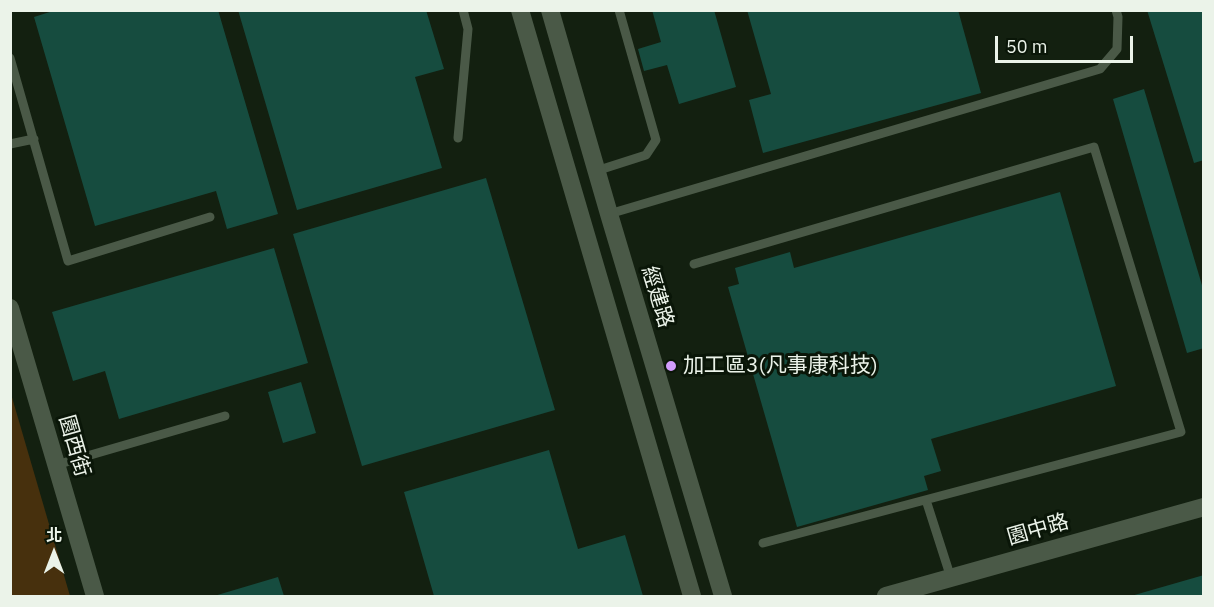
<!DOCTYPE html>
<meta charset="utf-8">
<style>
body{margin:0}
#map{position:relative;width:1214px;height:607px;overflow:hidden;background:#132010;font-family:"IBM Plex Sans","Noto Sans TC",sans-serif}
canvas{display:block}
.frame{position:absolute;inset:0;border:12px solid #ebf3e9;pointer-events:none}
.north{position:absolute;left:24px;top:523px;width:60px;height:60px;-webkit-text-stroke:4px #0a1608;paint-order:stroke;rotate:0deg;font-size:16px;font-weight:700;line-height:24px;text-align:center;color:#ebf3e9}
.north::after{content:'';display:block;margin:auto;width:21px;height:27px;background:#ebf3e9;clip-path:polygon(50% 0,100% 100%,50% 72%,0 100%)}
.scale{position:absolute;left:995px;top:36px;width:138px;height:27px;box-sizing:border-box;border:3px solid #ebf3e9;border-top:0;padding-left:8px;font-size:18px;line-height:21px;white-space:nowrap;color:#ebf3e9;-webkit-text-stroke:4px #0a1608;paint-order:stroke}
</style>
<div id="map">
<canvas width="1214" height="607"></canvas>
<div class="frame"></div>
<div class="north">北</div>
<div class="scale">50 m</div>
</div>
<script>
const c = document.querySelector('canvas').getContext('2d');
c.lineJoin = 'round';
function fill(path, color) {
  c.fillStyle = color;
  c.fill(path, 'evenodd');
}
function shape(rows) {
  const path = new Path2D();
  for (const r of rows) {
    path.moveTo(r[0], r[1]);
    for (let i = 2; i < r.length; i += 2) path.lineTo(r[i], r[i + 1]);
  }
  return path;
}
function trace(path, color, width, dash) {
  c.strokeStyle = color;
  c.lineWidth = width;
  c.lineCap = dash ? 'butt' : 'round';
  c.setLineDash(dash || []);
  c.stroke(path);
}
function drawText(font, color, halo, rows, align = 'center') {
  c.font = font + ' "IBM Plex Sans","Noto Sans TC",sans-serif';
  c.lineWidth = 6;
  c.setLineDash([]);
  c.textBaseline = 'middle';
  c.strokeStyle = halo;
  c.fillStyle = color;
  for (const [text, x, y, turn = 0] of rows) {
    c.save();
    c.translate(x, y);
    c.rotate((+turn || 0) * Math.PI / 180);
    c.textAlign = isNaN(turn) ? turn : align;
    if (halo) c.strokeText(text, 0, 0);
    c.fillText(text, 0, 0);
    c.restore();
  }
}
const green = shape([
 [11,394,70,596,11,596]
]);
const building = shape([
 [56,10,218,10,278,214,227,229,216,191,95,226,34,17],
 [238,10,426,10,444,69,415,77,442,168,297,210],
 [652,10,714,10,736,87,679,104,667,65,644,71,638,49,661,42],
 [747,10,958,10,981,93,763,153,749,100,771,94],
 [1147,10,1204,10,1204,160,1194,163],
 [1144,89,1204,292,1204,348,1187,353,1113,99],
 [486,178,555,410,362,466,293,234],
 [1060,192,1116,386,931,439,941,471,924,476,928,490,797,527,728,287,739,284,735,268,790,252,794,268],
 [274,248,308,363,119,419,105,371,73,381,52,312],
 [301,382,316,433,283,443,268,392],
 [549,450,578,549,625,535,643,596,434,596,404,492],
 [1204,575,1204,596,1131,596],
 [278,577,284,596,214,596]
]);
const lane = shape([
 [10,58,68,261,210,217],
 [458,138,468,29,463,10],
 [10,144,34,139],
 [596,171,646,155,656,140,619,10],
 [609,214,1100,69,1117,49,1118,17,1116,10],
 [694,264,1094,147,1181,432,763,543],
 [56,465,225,416],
 [926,500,951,578]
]);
const street = shape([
 [520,10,692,596],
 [550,10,609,214,723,596],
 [10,308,95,596],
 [886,596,1204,507]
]);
const markers = [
 [671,366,6,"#d29dfd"]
];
const streetNames = [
 ["經建路",657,297,73],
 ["園西街",74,446,74],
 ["園中路",1038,530,-16]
];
const poiNames = [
 ["加工區3(凡事康科技)",683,366]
];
fill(green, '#47300d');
fill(building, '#164c3f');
trace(lane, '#4a5947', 9);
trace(street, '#4a5947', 18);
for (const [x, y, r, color] of markers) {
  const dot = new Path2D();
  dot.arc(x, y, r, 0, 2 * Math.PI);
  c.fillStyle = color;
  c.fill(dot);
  trace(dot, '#0a1608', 2);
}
drawText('21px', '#ebf3e9', '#0a1608', streetNames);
drawText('21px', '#ebf3e9', '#0a1608', poiNames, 'left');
</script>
